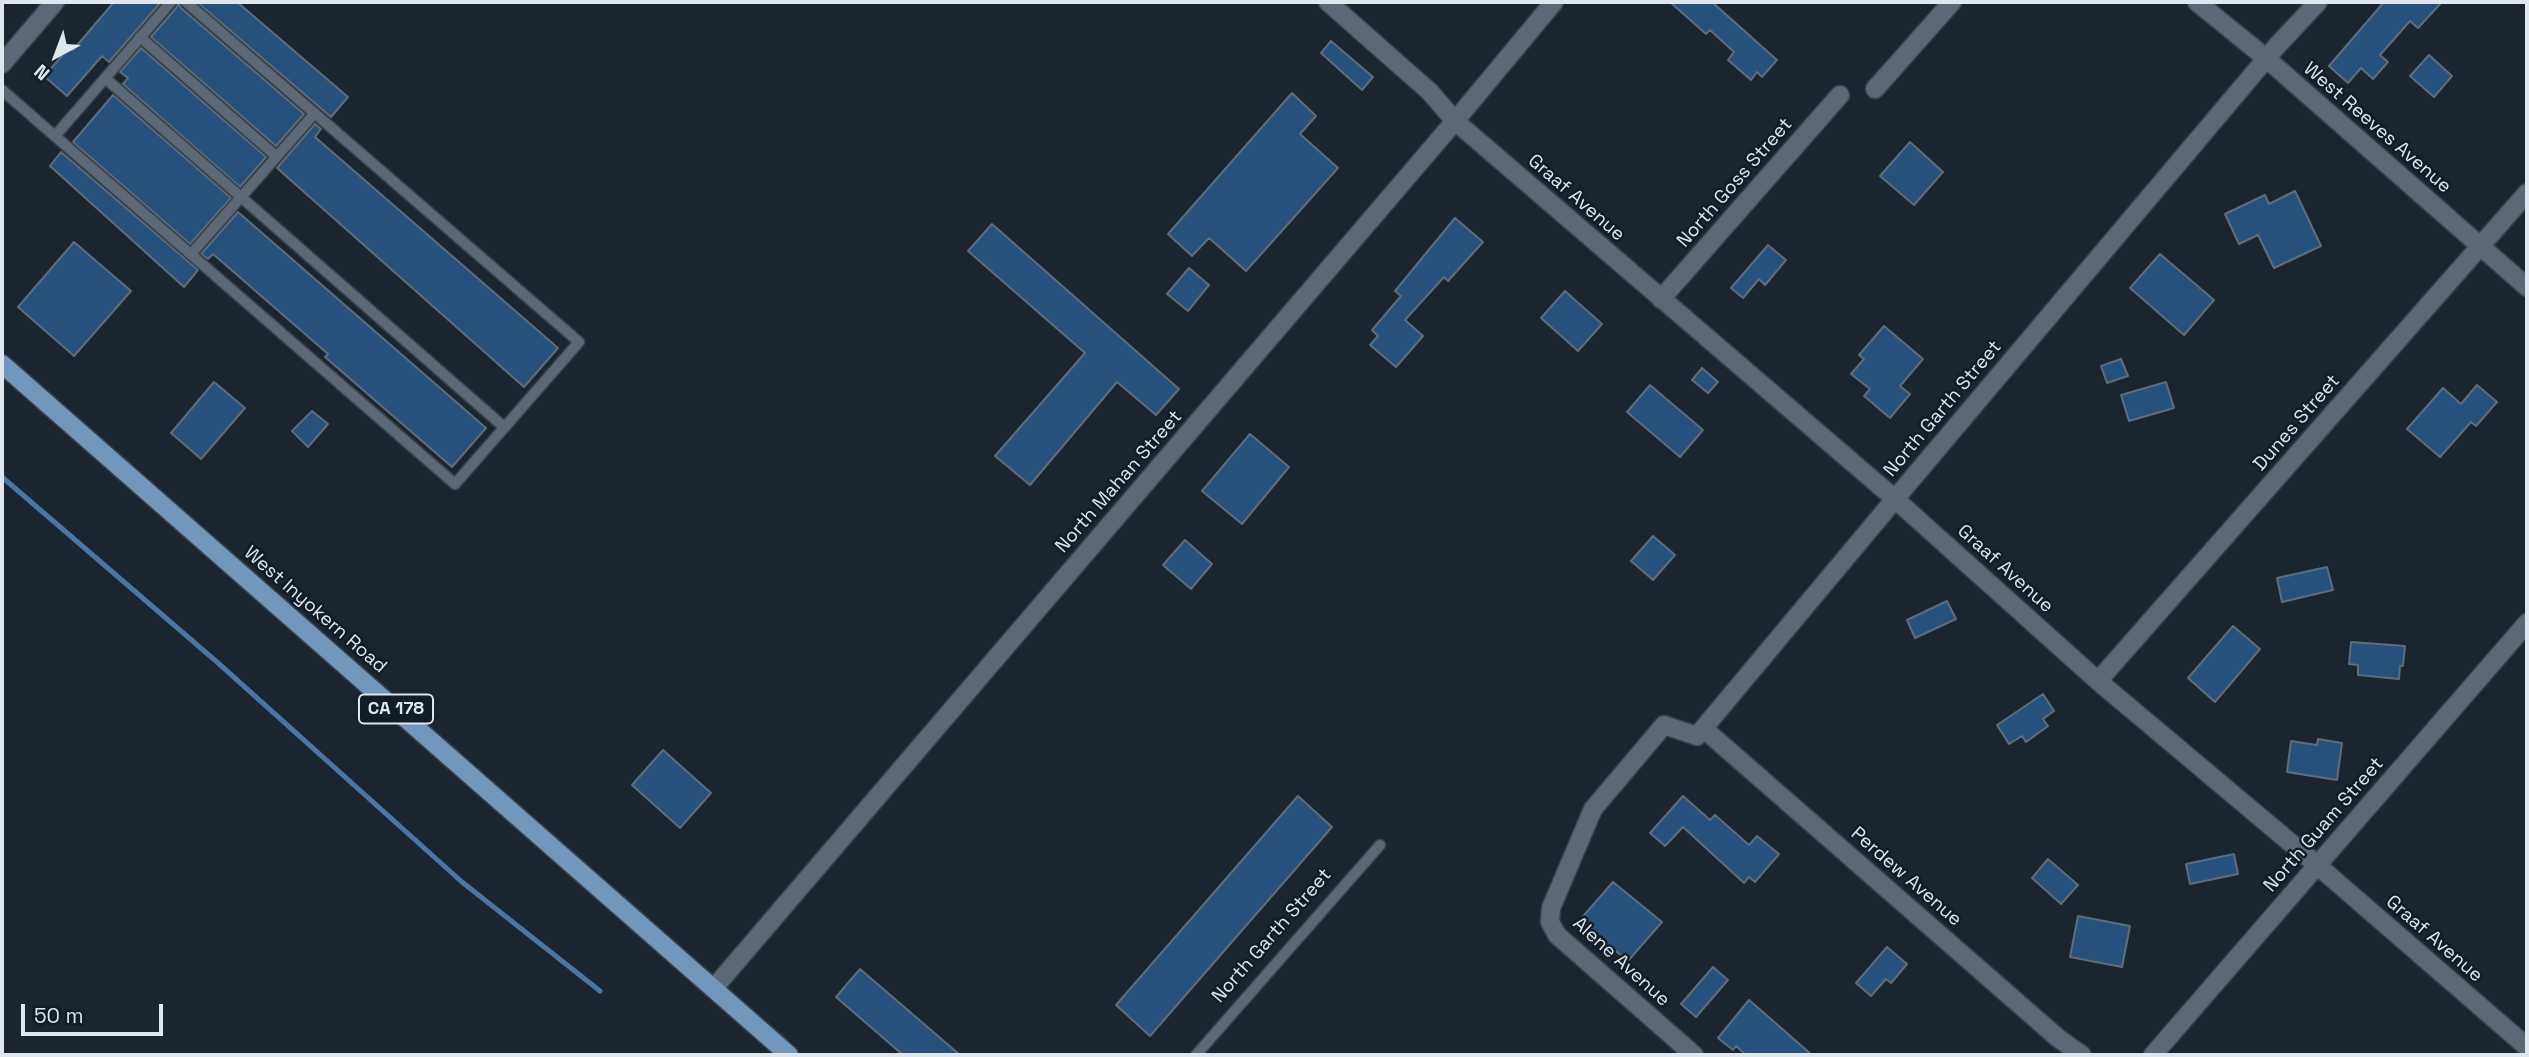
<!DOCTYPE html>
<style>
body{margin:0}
#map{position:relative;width:2529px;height:1057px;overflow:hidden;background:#1a2530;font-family:"Space Grotesk",sans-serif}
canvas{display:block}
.frame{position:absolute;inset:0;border:4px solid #dfe6ee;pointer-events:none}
.north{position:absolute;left:21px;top:21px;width:70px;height:70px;-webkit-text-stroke:5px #111c26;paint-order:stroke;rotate:221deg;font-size:19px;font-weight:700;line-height:28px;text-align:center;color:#dfe6ee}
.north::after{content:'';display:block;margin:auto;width:24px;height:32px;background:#dfe6ee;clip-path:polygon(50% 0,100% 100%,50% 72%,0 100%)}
.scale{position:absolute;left:21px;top:1004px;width:142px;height:32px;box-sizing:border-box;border:4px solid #dfe6ee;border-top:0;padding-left:9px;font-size:21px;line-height:24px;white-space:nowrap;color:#dfe6ee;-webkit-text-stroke:5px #111c26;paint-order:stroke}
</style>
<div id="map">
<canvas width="2529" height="1057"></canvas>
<div class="frame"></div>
<div class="north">N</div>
<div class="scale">50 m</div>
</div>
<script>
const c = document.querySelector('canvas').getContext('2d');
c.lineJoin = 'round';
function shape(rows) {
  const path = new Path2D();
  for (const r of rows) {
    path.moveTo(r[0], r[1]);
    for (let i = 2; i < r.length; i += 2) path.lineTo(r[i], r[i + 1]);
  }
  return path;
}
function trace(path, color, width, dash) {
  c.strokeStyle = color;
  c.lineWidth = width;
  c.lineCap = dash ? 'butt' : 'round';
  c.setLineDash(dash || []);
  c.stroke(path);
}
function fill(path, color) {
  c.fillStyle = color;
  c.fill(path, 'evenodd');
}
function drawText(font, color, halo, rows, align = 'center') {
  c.font = font + ' "Space Grotesk",sans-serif';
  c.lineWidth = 5;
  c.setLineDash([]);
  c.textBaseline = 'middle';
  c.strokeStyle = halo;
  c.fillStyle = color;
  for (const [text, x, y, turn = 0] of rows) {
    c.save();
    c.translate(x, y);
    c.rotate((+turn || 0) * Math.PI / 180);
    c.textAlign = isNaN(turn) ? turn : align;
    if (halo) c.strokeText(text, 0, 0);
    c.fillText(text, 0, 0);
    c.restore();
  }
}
const stream = shape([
 [2,477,217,662,462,882,600,991]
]);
const building = shape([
 [114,2,161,2,109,62,102,56,67,96,44,76,69,48,73,50,114,2],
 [178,2,181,8,304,114,276,146,151,37,177,7,178,2],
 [197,2,237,2,348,97,331,117,197,2],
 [1670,2,1712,2,1777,60,1762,77,1757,72,1751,80,1728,60,1734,52,1710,30,1706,34,1670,2],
 [2384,2,2442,2,2418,28,2410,21,2380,55,2388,62,2373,79,2361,68,2348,83,2329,66,2384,2],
 [1331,41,1373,77,1362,90,1321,53,1331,41],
 [141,48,266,157,240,187,123,84,128,78,120,72,141,48],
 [2429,55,2452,76,2434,97,2410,76,2429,55],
 [1292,93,1316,116,1300,134,1338,168,1246,271,1209,238,1192,256,1168,234,1292,93],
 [113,95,231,198,190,244,73,142,113,95],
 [315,124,321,129,315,137,558,348,524,387,277,168,315,124],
 [1910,142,1943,172,1914,205,1880,176,1910,142],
 [61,152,198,270,184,287,50,166,61,152],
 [2295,191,2321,246,2274,268,2258,235,2239,244,2225,214,2265,195,2269,204,2295,191],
 [238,212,486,428,452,467,325,357,328,354,213,254,208,259,201,254,238,212],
 [1455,218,1483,242,1448,281,1444,277,1405,320,1423,336,1396,367,1370,345,1378,336,1372,330,1401,296,1395,291,1455,218],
 [992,224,1179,389,1156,415,1117,382,1030,485,995,456,1085,353,968,251,992,224],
 [74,242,131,291,74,356,18,307,74,242],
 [1768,245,1786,260,1765,285,1759,279,1743,298,1731,288,1768,245],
 [2160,254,2214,300,2184,335,2130,288,2160,254],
 [1189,268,1209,285,1188,311,1167,294,1189,268],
 [1565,291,1602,324,1578,351,1541,318,1565,291],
 [1884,326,1923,359,1900,386,1910,394,1890,418,1864,396,1870,389,1851,374,1864,359,1859,355,1884,326],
 [2121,359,2128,376,2107,383,2101,366,2121,359],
 [1702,368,1718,382,1708,393,1692,380,1702,368],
 [214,382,245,408,201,459,171,433,214,382],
 [2166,382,2174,408,2129,421,2121,395,2166,382],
 [1650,385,1703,430,1680,457,1627,412,1650,385],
 [2477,385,2497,402,2476,426,2471,422,2440,457,2407,429,2443,388,2461,404,2477,385],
 [312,411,328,424,308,447,292,431,312,411],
 [1250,434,1289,467,1242,524,1202,491,1250,434],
 [1653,536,1675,555,1653,580,1631,561,1653,536],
 [1185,540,1212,564,1191,589,1163,565,1185,540],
 [2327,567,2333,590,2282,602,2277,578,2327,567],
 [1947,601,1956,619,1915,638,1907,620,1947,601],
 [2233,626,2260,649,2215,702,2188,678,2233,626],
 [2351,642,2405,646,2403,666,2400,666,2399,679,2358,675,2358,665,2349,664,2351,642],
 [2043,694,2054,711,2043,719,2048,726,2026,742,2022,736,2009,744,1997,725,2043,694],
 [2318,739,2342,743,2337,780,2287,772,2291,741,2317,745,2318,739],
 [663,750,711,793,680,828,632,785,663,750],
 [1298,796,1332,827,1150,1036,1116,1005,1298,796],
 [1683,796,1710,820,1715,815,1749,845,1757,836,1779,854,1755,882,1749,877,1744,883,1683,827,1665,846,1650,833,1683,796],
 [2234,854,2238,874,2190,884,2186,864,2234,854],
 [2048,859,2078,885,2061,904,2032,878,2048,859],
 [1613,882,1662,922,1628,961,1579,921,1613,882],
 [2078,916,2130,926,2122,967,2070,957,2078,916],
 [1887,947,1907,964,1891,983,1886,979,1871,996,1856,983,1887,947],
 [1713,967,1728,980,1696,1017,1681,1004,1713,967],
 [860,969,960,1055,903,1055,836,997,860,969],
 [1749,1000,1764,1013,1812,1055,1746,1055,1736,1046,1733,1050,1718,1038,1749,1000]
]);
const service = shape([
 [140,37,276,156],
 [105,78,504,427],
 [2,90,455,484,579,342,186,2],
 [55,136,171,2],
 [191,254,315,113],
 [1196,1055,1380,845]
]);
const minor = shape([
 [1328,2,1430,92,1455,121,1895,499,2098,681,2317,865,2527,1047],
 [2197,2,2267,59,2527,287],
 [2,64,55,2],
 [1875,89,1952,2],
 [1661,299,1840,95],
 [2098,681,2527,193],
 [1704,729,2058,1038,2082,1055],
 [1694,1055,1557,935,1550,922,1551,908,1593,809,1664,725,1697,736,1895,499,2276,47,2318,2],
 [2153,1055,2527,623]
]);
const tertiary = shape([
 [714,988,1455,121,1554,2]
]);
const primary = shape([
 [2,364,789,1055]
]);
const shields = [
 [396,709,74]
];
const shieldNames = [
 ["CA 178",396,709]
];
const streetNames = [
 ["West Reeves Avenue",2377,128,41],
 ["North Goss Street",1735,183,-49],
 ["Graaf Avenue",1576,198,41],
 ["North Garth Street",1943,409,-50],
 ["Dunes Street",2297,423,-49],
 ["North Mahan Street",1119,482,-49],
 ["Graaf Avenue",2005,569,42],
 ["West Inyokern Road",315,610,41],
 ["North Guam Street",2324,825,-49],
 ["Perdew Avenue",1906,877,41],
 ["North Garth Street",1272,936,-49],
 ["Graaf Avenue",2434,939,41],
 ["Alene Avenue",1621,962,42]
];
trace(stream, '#4976a3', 5);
fill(building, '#25517c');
trace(building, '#606c7a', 2);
trace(service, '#39424b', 13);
trace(minor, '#39424b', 21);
trace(tertiary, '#39424b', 21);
trace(primary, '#39424b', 21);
trace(service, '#5c6875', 10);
trace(minor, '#5c6875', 18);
trace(tertiary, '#5c6875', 18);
trace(primary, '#7297bd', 18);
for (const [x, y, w] of shields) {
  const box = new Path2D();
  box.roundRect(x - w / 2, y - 14.5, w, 29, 5);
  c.fillStyle = '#111c26';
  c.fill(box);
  trace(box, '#dfe6ee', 2);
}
drawText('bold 18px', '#dfe6ee', null, shieldNames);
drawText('19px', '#dfe6ee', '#111c26', streetNames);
</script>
